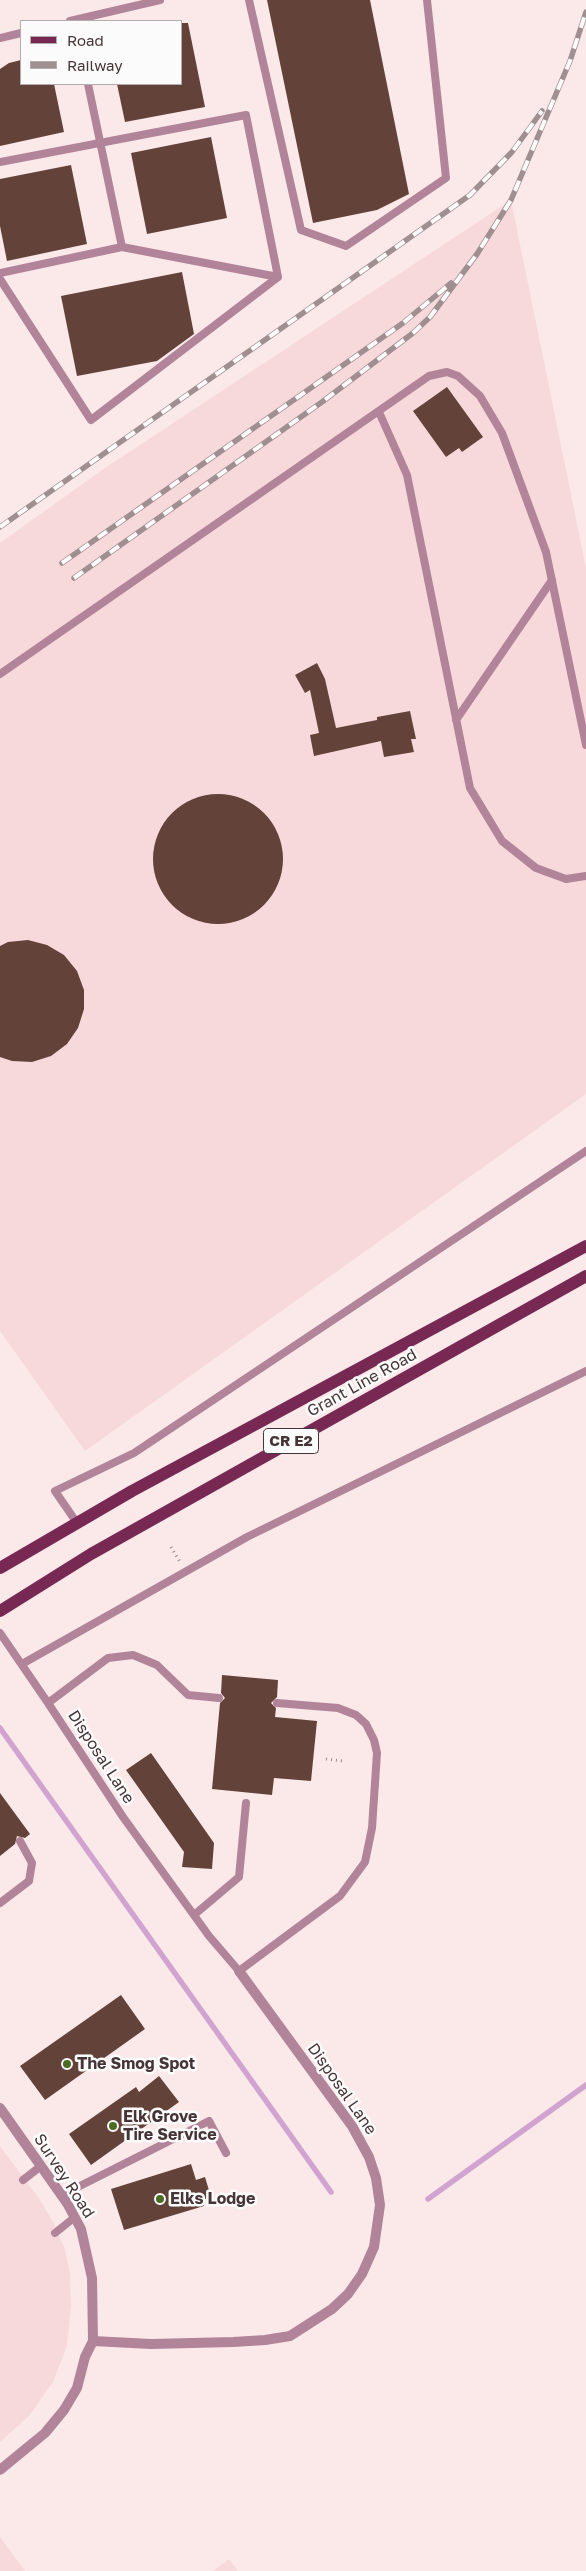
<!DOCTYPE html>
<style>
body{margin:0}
#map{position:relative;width:586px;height:2571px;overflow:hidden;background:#fbe9ea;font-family:"Golos Text",sans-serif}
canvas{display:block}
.legend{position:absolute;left:20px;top:20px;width:162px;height:65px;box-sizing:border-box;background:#fbfbfb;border:1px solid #b3acad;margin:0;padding:6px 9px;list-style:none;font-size:15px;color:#463537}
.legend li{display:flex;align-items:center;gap:10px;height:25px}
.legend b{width:25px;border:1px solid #b3acad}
</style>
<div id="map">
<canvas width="586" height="2571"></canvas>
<ul class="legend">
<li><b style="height:6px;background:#772953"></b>Road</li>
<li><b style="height:6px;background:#a08f90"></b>Railway</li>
</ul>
</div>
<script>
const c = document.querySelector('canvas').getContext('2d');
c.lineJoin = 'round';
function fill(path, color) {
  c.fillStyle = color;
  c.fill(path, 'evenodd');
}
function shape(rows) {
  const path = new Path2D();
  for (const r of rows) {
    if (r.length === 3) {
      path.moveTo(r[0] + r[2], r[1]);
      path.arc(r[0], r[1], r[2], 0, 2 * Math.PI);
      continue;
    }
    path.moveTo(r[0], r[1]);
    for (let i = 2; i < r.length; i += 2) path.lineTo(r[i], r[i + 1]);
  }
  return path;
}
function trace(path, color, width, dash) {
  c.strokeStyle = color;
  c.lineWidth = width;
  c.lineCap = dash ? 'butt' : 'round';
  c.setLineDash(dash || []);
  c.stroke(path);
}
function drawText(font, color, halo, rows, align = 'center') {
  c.font = font + ' "Golos Text",sans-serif';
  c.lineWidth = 5;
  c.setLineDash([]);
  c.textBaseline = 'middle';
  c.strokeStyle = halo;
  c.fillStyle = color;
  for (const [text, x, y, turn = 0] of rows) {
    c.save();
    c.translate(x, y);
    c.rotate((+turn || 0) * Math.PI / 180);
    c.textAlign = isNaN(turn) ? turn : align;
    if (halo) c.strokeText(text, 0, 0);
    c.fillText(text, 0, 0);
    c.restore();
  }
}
const built = shape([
 [511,200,586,568,586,1094,85,1451,0,1331,0,543,102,470],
 [0,2146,40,2200,53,2222,65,2249,70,2274,71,2306,67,2346,53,2382,29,2416,0,2442],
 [0,2537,25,2571,0,2571],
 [229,2559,238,2571,213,2571]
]);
const stream = shape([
 [0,1728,331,2192],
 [428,2199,586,2085]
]);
const building = shape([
 [267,0,370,0,409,194,377,210,313,223],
 [181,23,188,23,205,107,125,122,117,84,181,84],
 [21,60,21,84,54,84,64,132,0,146,0,69,9,63],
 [211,137,227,218,147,234,131,153],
 [71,165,87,244,7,261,0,226,0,179],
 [182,272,194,334,157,361,77,376,61,296],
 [447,387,483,437,462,452,459,448,446,457,413,411],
 [317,663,325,679,336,728,377,720,377,717,410,711,416,739,411,739,414,752,384,757,381,741,314,756,310,735,319,733,310,690,305,693,295,675],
 [218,859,65],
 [28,940,47,945,64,955,77,971,84,990,84,1009,78,1028,67,1044,51,1056,32,1062,12,1061,0,1057,0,946,8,942],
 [222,1675,278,1680,277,1697,271,1703,276,1708,275,1717,317,1721,311,1781,274,1778,272,1795,212,1789,220,1703,225,1698,221,1693],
 [151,1753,214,1843,212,1869,182,1867,184,1852,126,1770],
 [0,1793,30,1834,25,1838,17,1836,15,1844,0,1856],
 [121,1995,145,2029,45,2100,20,2066],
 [159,2076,179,2102,91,2165,69,2134,136,2087,139,2092],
 [191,2164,196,2180,205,2177,211,2197,202,2200,204,2206,124,2230,111,2189]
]);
const path = shape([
 [171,1547,180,1562],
 [326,1759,342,1761]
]);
const lane = shape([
 [249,0,301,230,346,246,446,178,427,0],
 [70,21,160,0],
 [0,38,21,33],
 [0,162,246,115,278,277,91,420,0,279],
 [122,247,278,277],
 [0,273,122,247,88,84],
 [379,412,407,475,470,788,502,841,536,868,566,879,586,876],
 [0,674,429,376,447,372,458,376,480,396,502,433,546,552,586,745],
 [456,720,552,580],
 [77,1523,55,1491,134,1453,586,1151],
 [0,1633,48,1703],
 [22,1664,247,1537,586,1371],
 [219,1698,188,1695,157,1665,133,1655,108,1658,48,1703,123,1817,209,1936,239,1971,340,1896,365,1862,372,1828,377,1753,374,1740,366,1724,356,1715,338,1708,277,1703],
 [0,1903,29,1881,32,1863,20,1841],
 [194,1915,239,1877,246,1803],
 [23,2180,41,2166],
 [62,2195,209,2121,226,2153],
 [55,2233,75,2217]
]);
const street = shape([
 [0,2108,67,2203,81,2229,92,2278,93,2341,85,2357,77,2388,64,2410,45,2433,0,2470],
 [93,2341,151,2344,233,2342,265,2340,290,2336,332,2309,348,2294,362,2274,374,2247,380,2205,376,2178,369,2157,352,2126,239,1971]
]);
const primary = shape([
 [0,1568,132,1491,586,1246],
 [0,1611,91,1554,586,1276]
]);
const rail = shape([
 [0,527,470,195,512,152,542,111],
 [62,563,403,323,451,283],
 [74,578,322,402,413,333,430,317,477,254,511,200,570,61,586,12]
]);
const markers = [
 [67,2064,5,"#4b6c23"],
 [113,2126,5,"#4b6c23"],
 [160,2199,5,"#4b6c23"]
];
const shields = [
 [291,1441,55]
];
const shieldNames = [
 ["CR E2",291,1441]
];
const streetNames = [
 ["Grant Line Road",362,1383,-29],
 ["Disposal Lane",101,1757,57],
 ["Disposal Lane",342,2089,55],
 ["Survey Road",64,2176,57]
];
const poiNames = [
 ["The Smog Spot",77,2064],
 ["Elk Grove",123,2117],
 ["Tire Service",123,2135],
 ["Elks Lodge",170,2199]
];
fill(built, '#f8d9db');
trace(stream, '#d0a3d0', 5.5);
fill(building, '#634239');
trace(path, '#9a898b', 3, [1, 4]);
trace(lane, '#b28499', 8);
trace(street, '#b28499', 10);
trace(primary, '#772953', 12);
trace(rail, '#a08f90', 5.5);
trace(rail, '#fbfbfb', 4, [11]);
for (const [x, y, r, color] of markers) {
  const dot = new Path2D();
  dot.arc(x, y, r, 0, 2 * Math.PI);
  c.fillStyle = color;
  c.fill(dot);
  trace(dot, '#fbfbfb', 2);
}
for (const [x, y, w] of shields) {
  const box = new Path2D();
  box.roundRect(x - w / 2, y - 12.5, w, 25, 4);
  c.fillStyle = '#fbfbfb';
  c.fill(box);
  trace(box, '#463537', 1);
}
drawText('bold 15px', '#463537', null, shieldNames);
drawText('16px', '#463537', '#fbfbfb', streetNames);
drawText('bold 16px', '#463537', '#fbfbfb', poiNames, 'left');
</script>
